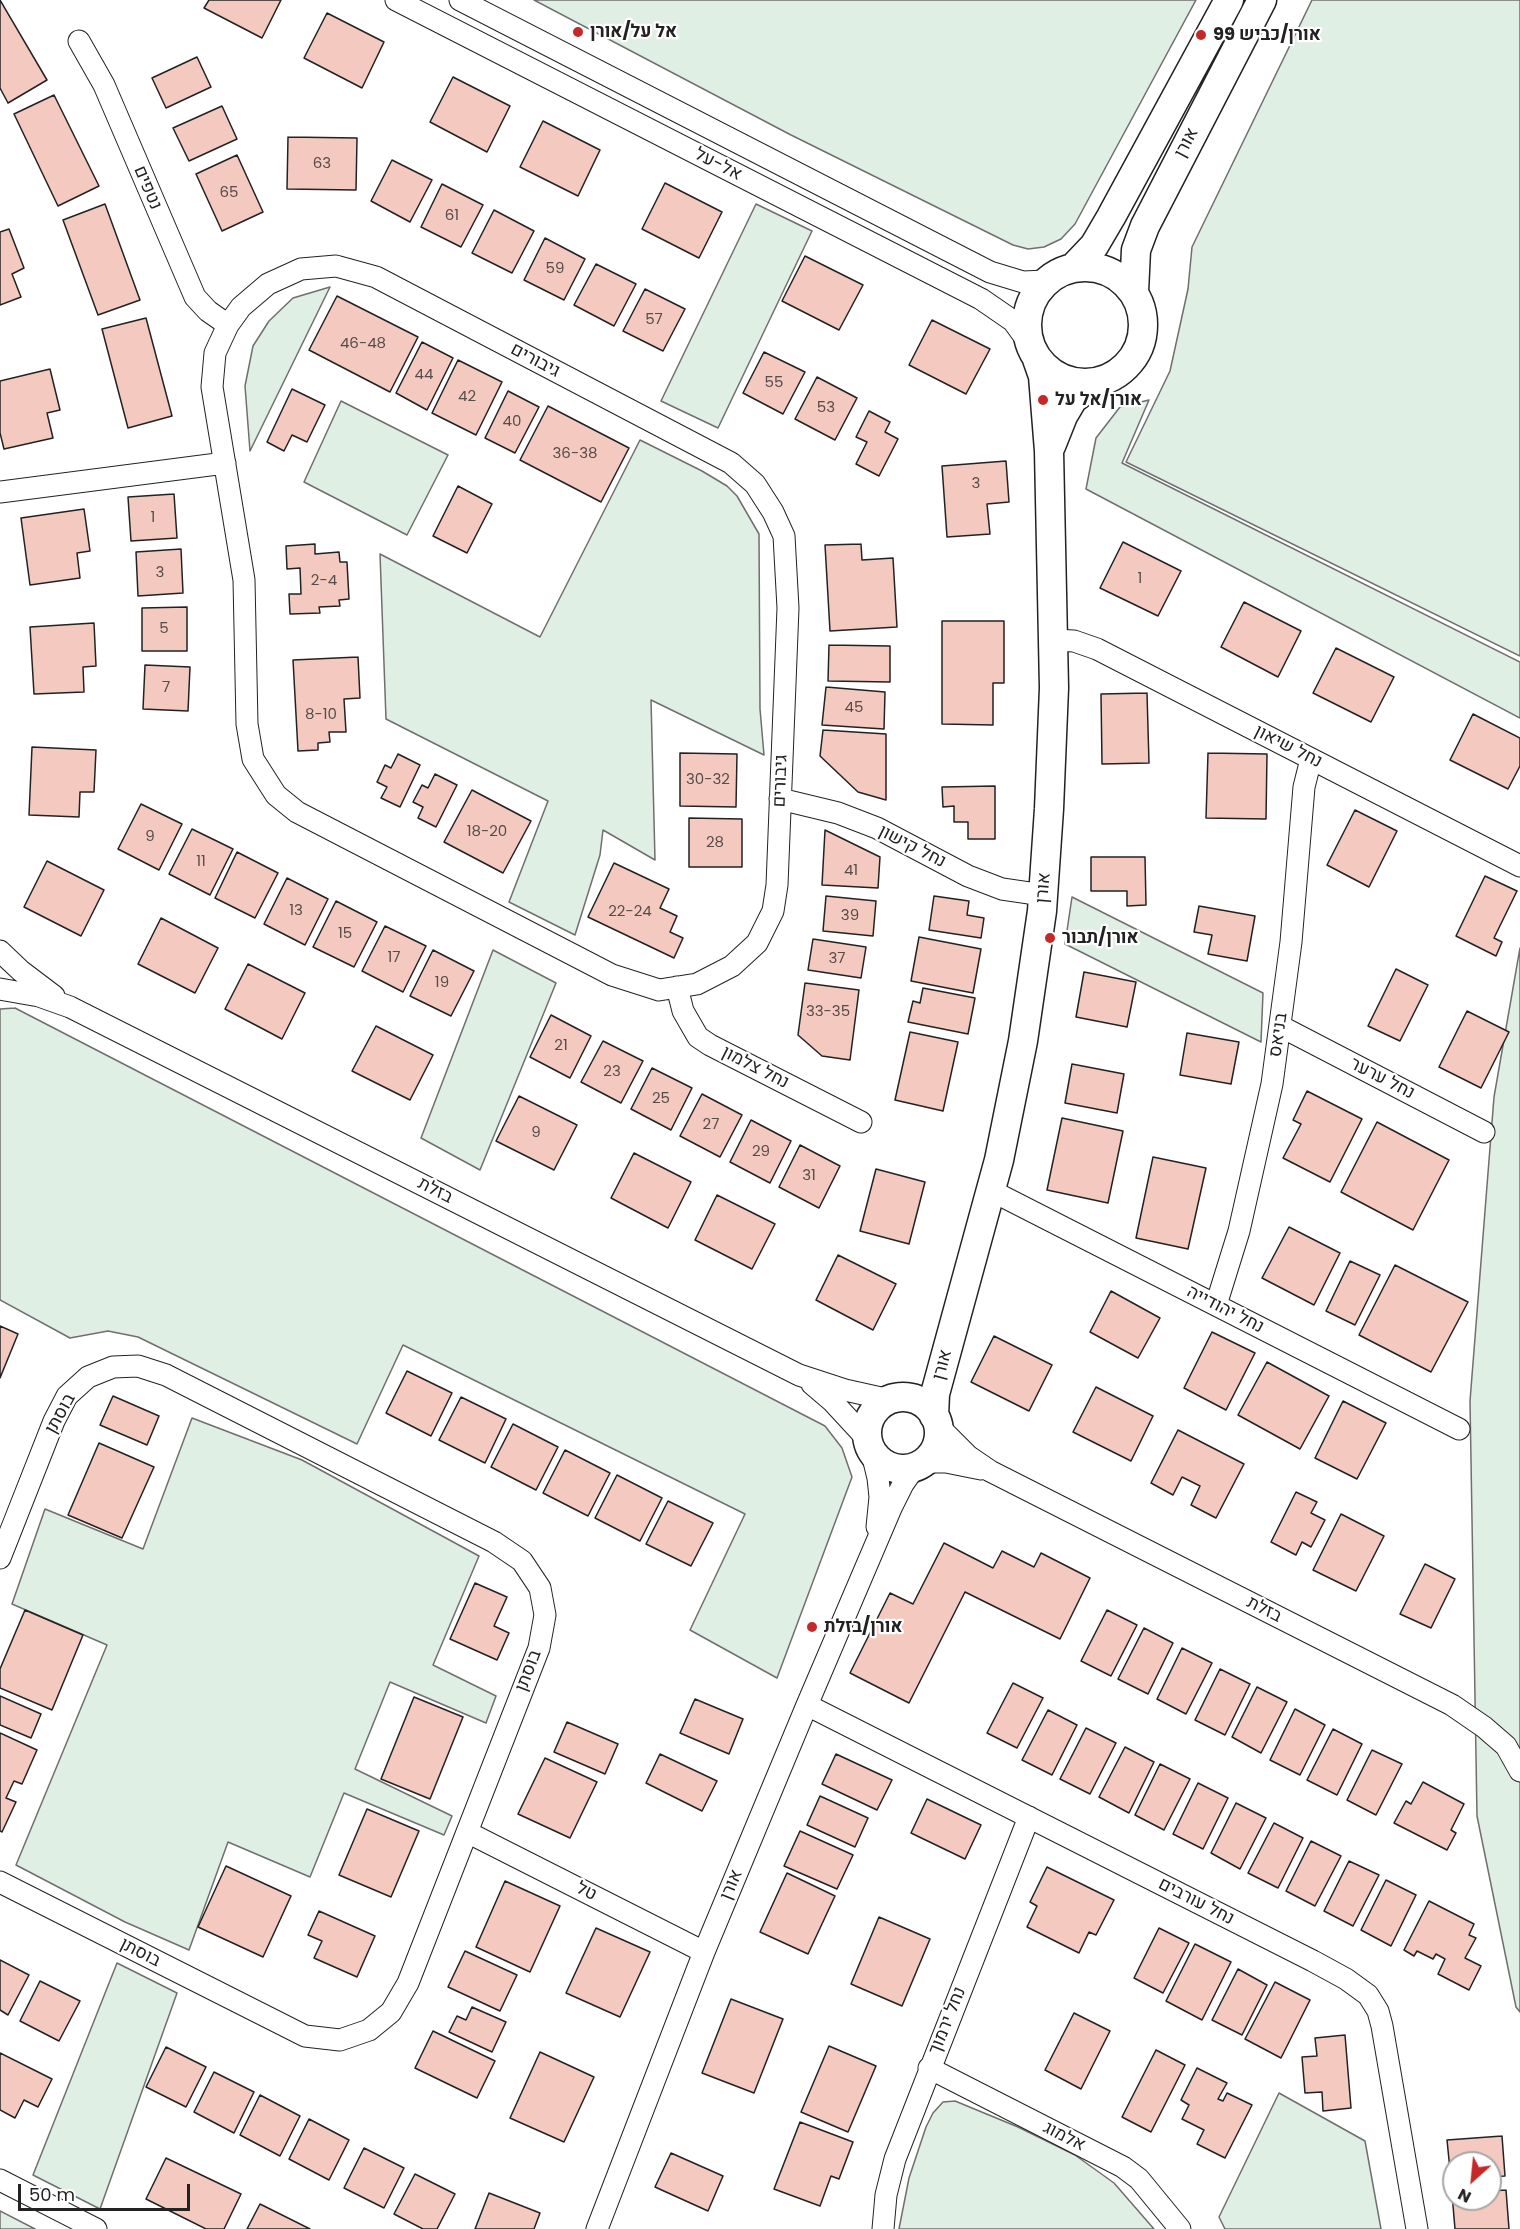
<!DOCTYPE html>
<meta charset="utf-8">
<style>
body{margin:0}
#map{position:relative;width:1520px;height:2229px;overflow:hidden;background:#fff;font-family:Poppins,sans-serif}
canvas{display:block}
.north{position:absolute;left:1442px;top:2151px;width:60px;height:60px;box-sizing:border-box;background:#fff;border:2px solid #a7a7a7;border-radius:50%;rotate:207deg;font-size:16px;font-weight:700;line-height:24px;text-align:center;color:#222}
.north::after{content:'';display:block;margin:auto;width:21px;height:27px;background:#c62828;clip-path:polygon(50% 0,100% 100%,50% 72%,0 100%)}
.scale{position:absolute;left:18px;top:2184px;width:172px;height:27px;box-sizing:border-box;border:3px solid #222;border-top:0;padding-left:8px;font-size:18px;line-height:21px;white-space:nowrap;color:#222;-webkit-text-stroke:4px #fff;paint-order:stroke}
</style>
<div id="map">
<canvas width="1520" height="2229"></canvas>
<div class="north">N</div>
<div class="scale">50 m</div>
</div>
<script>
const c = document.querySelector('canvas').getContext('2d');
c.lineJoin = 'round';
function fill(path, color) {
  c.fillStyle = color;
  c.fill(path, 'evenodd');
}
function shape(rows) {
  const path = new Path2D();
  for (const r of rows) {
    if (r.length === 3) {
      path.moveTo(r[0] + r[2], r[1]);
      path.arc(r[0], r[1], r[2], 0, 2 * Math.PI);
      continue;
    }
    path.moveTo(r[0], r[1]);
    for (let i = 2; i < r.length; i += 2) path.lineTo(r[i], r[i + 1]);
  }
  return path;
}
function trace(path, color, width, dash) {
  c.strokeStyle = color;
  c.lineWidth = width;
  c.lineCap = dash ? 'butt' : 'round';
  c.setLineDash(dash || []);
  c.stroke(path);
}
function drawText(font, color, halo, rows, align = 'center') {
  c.font = font + ' Poppins,Heebo,sans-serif';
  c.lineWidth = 4.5;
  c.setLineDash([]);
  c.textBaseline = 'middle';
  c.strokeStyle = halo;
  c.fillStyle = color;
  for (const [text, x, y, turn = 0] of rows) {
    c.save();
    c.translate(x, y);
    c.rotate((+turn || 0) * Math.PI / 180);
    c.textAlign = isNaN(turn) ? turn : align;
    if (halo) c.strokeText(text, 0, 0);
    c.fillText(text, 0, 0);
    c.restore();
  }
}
const green = shape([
 [534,0,1196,0,1075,224,1061,239,1044,247,1028,249,1013,245,791,135,534,0],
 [1312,0,1520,0,1520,656,1126,462,1170,371,1188,289,1192,247,1312,0],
 [756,204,812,231,718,428,661,401,756,204],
 [330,287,250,451,245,386,253,346,269,321,293,298,330,287],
 [1149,400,1122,463,1520,662,1520,718,1086,489,1096,438,1120,407,1149,400],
 [341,401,448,455,407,535,304,482,341,401],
 [640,440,702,471,727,486,737,496,759,534,760,709,764,755,651,700,655,860,603,830,600,855,575,935,509,902,548,801,386,719,380,554,540,637,640,440],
 [1072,897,1263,993,1261,1042,1065,944,1072,897],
 [1520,948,1520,2012,1516,2007,1477,1816,1470,1401,1494,1097,1520,948],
 [493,950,556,983,480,1170,421,1138,493,950],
 [15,1008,825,1426,842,1448,852,1477,777,1678,690,1630,745,1514,403,1345,357,1444,138,1337,108,1331,70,1338,0,1300,0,1009,15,1008],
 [192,1418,302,1460,479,1556,433,1665,496,1696,486,1723,390,1682,355,1769,452,1816,444,1835,344,1793,310,1877,228,1842,189,1950,125,1922,16,1865,107,1645,12,1604,45,1509,143,1549,192,1418],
 [117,1963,177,1993,100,2209,33,2175,117,1963],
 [1279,2093,1365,2141,1381,2229,1225,2229,1219,2217,1279,2093],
 [955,2101,1018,2127,1075,2155,1114,2183,1154,2229,899,2229,909,2178,926,2127,933,2113,943,2102,955,2101],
 [0,2211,35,2229,0,2229,0,2211]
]);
const building = shape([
 [0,0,47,80,8,103,0,88,0,0],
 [209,0,281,0,262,38,204,8,209,0],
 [327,13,384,42,362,88,304,58,327,13],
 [197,57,211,87,166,108,152,78,197,57],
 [453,77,510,106,487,152,430,122,453,77],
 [54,95,99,186,58,206,14,114,54,95],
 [222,106,237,139,189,161,173,128,222,106],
 [543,121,600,150,578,196,520,167,543,121],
 [288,137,357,138,356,190,287,189,288,137],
 [237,155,263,212,222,231,196,174,237,155],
 [392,160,432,180,410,222,371,201,392,160],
 [665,183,722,212,699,258,642,229,665,183],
 [442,184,483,205,461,247,421,227,442,184],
 [105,204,140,300,98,315,63,220,105,204],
 [494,210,534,231,512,273,472,253,494,210],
 [9,229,24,268,12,274,21,297,0,305,0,232,9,229],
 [545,238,585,259,564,300,524,280,545,238],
 [805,256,863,285,839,330,782,301,805,256],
 [596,264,636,284,614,326,574,305,596,264],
 [645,289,685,309,663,351,623,331,645,289],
 [337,296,418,337,390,392,309,350,337,296],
 [146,318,172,416,128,428,102,329,146,318],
 [932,320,990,349,966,394,909,365,932,320],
 [422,342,453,358,427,410,396,393,422,342],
 [764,352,805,372,783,414,743,393,764,352],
 [458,360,502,382,476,435,432,413,458,360],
 [50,369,60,410,47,413,53,438,4,449,0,433,0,381,50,369],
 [817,377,857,398,835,440,795,419,817,377],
 [292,389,325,405,307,442,292,435,284,451,267,442,292,389],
 [508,391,539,407,515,453,485,438,508,391],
 [548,406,629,448,601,502,520,460,548,406],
 [869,411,890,422,885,432,898,439,879,476,856,464,867,442,856,437,869,411],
 [1006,461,1009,502,987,504,990,534,947,537,942,466,1006,461],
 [458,486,492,504,467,553,433,536,458,486],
 [174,494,177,538,131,541,128,497,174,494],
 [84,509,90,551,77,553,80,578,30,585,21,518,84,509],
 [1123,542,1181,571,1158,616,1100,588,1123,542],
 [315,544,315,554,339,552,340,562,347,562,349,599,339,600,340,606,319,607,320,613,290,614,289,594,301,594,300,568,287,569,286,546,315,544],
 [861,544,862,560,893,558,897,627,830,631,825,545,861,544],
 [181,549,183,593,138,596,136,552,181,549],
 [1244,602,1301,631,1278,677,1221,647,1244,602],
 [187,607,187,651,142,651,142,608,187,607],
 [942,621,1004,621,1004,683,993,683,993,725,942,724,942,621],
 [94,623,96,666,83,667,84,692,34,694,30,627,94,623],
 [829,645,890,646,890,682,828,681,829,645],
 [1336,648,1394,677,1371,722,1313,693,1336,648],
 [358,657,360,698,344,699,346,732,329,732,330,742,318,743,318,750,298,751,293,660,358,657],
 [145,665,190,667,188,711,143,709,145,665],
 [826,687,885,692,884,729,822,725,826,687],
 [1147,693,1149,763,1102,764,1101,694,1147,693],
 [1473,714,1520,738,1520,766,1508,789,1450,760,1473,714],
 [823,730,886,734,886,800,858,792,820,756,823,730],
 [32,747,96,750,94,792,80,792,79,817,29,815,32,747],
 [680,753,737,754,736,807,680,806,680,753],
 [1208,753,1267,754,1266,819,1206,818,1208,753],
 [398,754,420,765,400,807,381,798,387,787,377,782,385,765,391,768,398,754],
 [435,774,457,785,436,827,418,818,423,807,413,802,422,785,428,788,435,774],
 [995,786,995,839,968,839,968,822,954,822,954,806,943,807,942,787,995,786],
 [472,790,531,821,503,873,444,842,472,790],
 [141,804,182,824,159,870,118,849,141,804],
 [1355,810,1397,831,1369,887,1327,865,1355,810],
 [689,818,742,819,742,867,689,867,689,818],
 [192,829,233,849,210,895,169,874,192,829],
 [825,830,880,857,878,888,822,885,825,830],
 [237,852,278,873,255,918,215,898,237,852],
 [1091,857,1145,857,1146,905,1127,906,1127,891,1091,891,1091,857],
 [47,861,104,890,81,936,24,907,47,861],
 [614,863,669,889,660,908,677,916,670,932,683,938,674,958,588,917,614,863],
 [1485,876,1517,891,1494,938,1502,942,1496,956,1456,936,1485,876],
 [287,878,328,899,305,945,264,924,287,878],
 [826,896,876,901,873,936,823,931,826,896],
 [934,896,969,901,967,915,984,918,981,938,929,930,934,896],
 [336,901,377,922,354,967,313,947,336,901],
 [1199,906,1255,916,1247,961,1208,954,1212,935,1194,932,1199,906],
 [161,918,218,948,195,993,138,964,161,918],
 [385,926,426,946,403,992,362,971,385,926],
 [919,937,981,949,973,993,911,981,919,937],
 [813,939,866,947,861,978,808,970,813,939],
 [433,950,474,971,451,1016,410,996,433,950],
 [248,964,305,993,282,1039,225,1009,248,964],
 [1396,969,1428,985,1400,1041,1368,1026,1396,969],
 [1084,972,1136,982,1127,1027,1076,1017,1084,972],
 [805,983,859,990,850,1060,822,1056,798,1035,805,983],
 [923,988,975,998,968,1034,908,1022,913,1001,920,1003,923,988],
 [1467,1011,1509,1032,1481,1088,1439,1067,1467,1011],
 [551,1015,591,1036,570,1078,530,1057,551,1015],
 [376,1026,433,1055,410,1100,352,1071,376,1026],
 [910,1032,958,1042,943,1111,895,1100,910,1032],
 [1187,1033,1239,1042,1231,1084,1180,1075,1187,1033],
 [603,1041,643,1061,621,1103,581,1082,603,1041],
 [1072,1064,1124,1074,1117,1113,1065,1103,1072,1064],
 [652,1068,692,1088,671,1130,631,1109,652,1068],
 [1307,1091,1362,1119,1330,1182,1283,1158,1301,1124,1293,1120,1307,1091],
 [702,1094,742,1115,720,1157,680,1136,702,1094],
 [519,1096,577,1125,554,1170,496,1141,519,1096],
 [1062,1118,1123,1131,1108,1203,1047,1190,1062,1118],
 [751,1120,791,1141,770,1183,730,1162,751,1120],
 [1377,1122,1449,1160,1413,1230,1341,1192,1377,1122],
 [800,1145,840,1166,819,1208,779,1187,800,1145],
 [634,1153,691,1182,668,1228,611,1198,634,1153],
 [1153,1157,1206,1168,1188,1249,1136,1238,1153,1157],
 [876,1169,925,1182,909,1244,860,1231,876,1169],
 [717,1195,775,1224,752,1269,695,1240,717,1195],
 [1289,1227,1340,1253,1314,1305,1262,1278,1289,1227],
 [838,1255,896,1284,873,1330,816,1300,838,1255],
 [1350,1261,1380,1275,1355,1325,1326,1311,1350,1261],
 [1395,1265,1468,1302,1431,1372,1359,1335,1395,1265],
 [1111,1291,1160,1318,1138,1358,1090,1332,1111,1291],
 [0,1326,18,1334,0,1378,0,1326],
 [1212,1332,1255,1353,1226,1410,1184,1388,1212,1332],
 [994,1336,1052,1365,1029,1411,971,1382,994,1336],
 [1267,1362,1329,1396,1300,1449,1238,1415,1267,1362],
 [407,1371,452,1393,431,1436,386,1413,407,1371],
 [1096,1387,1153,1416,1131,1461,1073,1432,1096,1387],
 [113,1396,159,1416,147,1445,100,1425,113,1396],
 [461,1397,506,1419,485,1463,439,1440,461,1397],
 [1343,1401,1386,1423,1357,1479,1315,1458,1343,1401],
 [513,1424,558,1447,536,1490,491,1467,513,1424],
 [1178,1430,1244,1464,1216,1518,1191,1505,1200,1486,1182,1477,1173,1495,1151,1483,1178,1430],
 [99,1443,154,1467,122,1538,68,1515,99,1443],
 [565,1450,610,1473,588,1516,543,1493,565,1450],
 [617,1475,662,1498,640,1541,595,1518,617,1475],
 [1296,1492,1317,1502,1311,1513,1325,1520,1311,1547,1302,1542,1296,1555,1271,1542,1296,1492],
 [668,1501,713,1523,691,1566,646,1544,668,1501],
 [1341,1514,1384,1536,1356,1591,1313,1570,1341,1514],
 [944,1543,993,1568,1002,1551,1034,1567,1041,1553,1090,1578,1060,1639,965,1592,909,1703,850,1673,890,1593,913,1604,944,1543],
 [1425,1564,1455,1579,1431,1628,1400,1614,1425,1564],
 [475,1583,507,1597,494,1626,509,1633,497,1660,450,1639,475,1583],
 [25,1610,83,1635,52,1710,0,1688,0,1669,25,1610],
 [1107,1610,1137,1625,1111,1676,1081,1661,1107,1610],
 [1144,1628,1173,1643,1148,1694,1118,1679,1144,1628],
 [1182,1648,1212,1663,1186,1714,1157,1699,1182,1648],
 [1220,1669,1250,1684,1225,1735,1195,1720,1220,1669],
 [1013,1683,1043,1698,1017,1748,987,1733,1013,1683],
 [1257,1687,1287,1702,1261,1753,1232,1737,1257,1687],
 [0,1696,41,1714,31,1738,0,1725,0,1696],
 [414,1697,463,1717,430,1799,381,1779,414,1697],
 [695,1699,743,1719,729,1754,680,1733,695,1699],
 [1295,1709,1325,1725,1300,1775,1270,1760,1295,1709],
 [1048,1710,1077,1725,1052,1775,1022,1760,1048,1710],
 [567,1722,618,1744,605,1774,554,1752,567,1722],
 [1086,1728,1116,1743,1090,1794,1060,1779,1086,1728],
 [1333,1729,1362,1744,1337,1795,1307,1780,1333,1729],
 [0,1733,37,1750,22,1784,14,1781,6,1798,16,1802,2,1832,0,1831,0,1733],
 [1125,1747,1154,1762,1129,1813,1099,1797,1125,1747],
 [1372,1750,1402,1764,1376,1815,1347,1800,1372,1750],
 [660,1754,717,1781,702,1811,646,1783,660,1754],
 [836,1754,892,1780,877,1810,822,1784,836,1754],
 [545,1758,597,1782,570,1838,518,1814,545,1758],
 [1160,1764,1190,1779,1164,1830,1135,1815,1160,1764],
 [1423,1782,1464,1804,1451,1830,1456,1833,1447,1850,1394,1823,1406,1801,1411,1804,1423,1782],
 [1198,1783,1228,1798,1203,1849,1173,1834,1198,1783],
 [820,1796,868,1818,855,1847,807,1825,820,1796],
 [927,1799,981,1825,965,1859,911,1833,927,1799],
 [1236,1803,1266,1818,1240,1869,1211,1853,1236,1803],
 [367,1809,419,1831,391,1897,339,1875,367,1809],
 [1274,1823,1303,1838,1278,1888,1248,1873,1274,1823],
 [800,1831,853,1855,837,1889,784,1866,800,1831],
 [1311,1841,1341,1856,1315,1906,1286,1891,1311,1841],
 [1349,1861,1379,1875,1353,1926,1324,1911,1349,1861],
 [226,1866,291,1896,263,1957,198,1927,226,1866],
 [1047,1867,1114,1900,1096,1935,1089,1932,1079,1953,1027,1927,1037,1906,1030,1902,1047,1867],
 [787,1873,835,1896,808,1954,760,1932,787,1873],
 [1386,1880,1416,1895,1391,1946,1361,1930,1386,1880],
 [505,1881,560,1906,530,1972,476,1947,505,1881],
 [1429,1901,1474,1924,1469,1935,1476,1938,1465,1958,1481,1966,1469,1990,1438,1974,1445,1959,1436,1954,1433,1959,1417,1951,1414,1956,1404,1950,1429,1901],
 [319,1911,375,1936,357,1977,314,1958,322,1941,308,1935,319,1911],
 [879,1917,930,1939,902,2006,851,1984,879,1917],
 [596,1928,650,1952,620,2017,566,1993,596,1928],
 [1159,1928,1189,1943,1163,1993,1134,1978,1159,1928],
 [1195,1944,1231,1962,1202,2020,1166,2001,1195,1944],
 [465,1951,517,1975,500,2011,448,1987,465,1951],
 [0,1960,29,1975,8,2015,0,2010,0,1960],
 [1238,1969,1267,1985,1242,2035,1212,2020,1238,1969],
 [40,1981,80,2001,59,2041,20,2021,40,1981],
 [1275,1982,1310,2000,1281,2058,1245,2039,1275,1982],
 [731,1999,783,2019,754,2093,702,2073,731,1999],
 [472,2007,506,2022,492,2052,449,2032,457,2016,466,2020,472,2007],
 [1074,2013,1110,2031,1081,2089,1045,2070,1074,2013],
 [433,2031,495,2061,477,2098,415,2068,433,2031],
 [1345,2035,1351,2108,1323,2111,1322,2092,1305,2093,1302,2057,1317,2056,1315,2038,1345,2035],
 [829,2046,876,2066,848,2132,801,2112,829,2046],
 [166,2047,206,2067,186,2107,146,2087,166,2047],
 [1156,2050,1185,2065,1151,2132,1122,2117,1156,2050],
 [540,2052,594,2077,564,2142,510,2118,540,2052],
 [0,2053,52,2079,38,2107,24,2100,15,2118,0,2110,0,2053],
 [1197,2068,1227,2083,1218,2099,1223,2101,1227,2093,1252,2105,1225,2158,1197,2144,1204,2130,1182,2119,1189,2105,1181,2100,1197,2068],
 [214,2072,254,2092,234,2133,194,2112,214,2072],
 [260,2095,300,2116,280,2156,240,2135,260,2095],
 [309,2119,349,2140,329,2180,289,2159,309,2119],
 [800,2122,853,2142,839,2179,831,2176,820,2206,774,2189,800,2122],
 [1502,2136,1505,2176,1490,2177,1490,2163,1454,2163,1454,2180,1451,2180,1447,2140,1502,2136],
 [364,2148,404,2168,384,2208,344,2188,364,2148],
 [671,2153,723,2176,708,2211,655,2187,671,2153],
 [166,2158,241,2194,224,2229,206,2229,146,2199,166,2158],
 [415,2174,455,2194,437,2229,423,2229,394,2214,415,2174],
 [1506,2190,1509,2229,1455,2229,1452,2194,1454,2194,1454,2199,1490,2199,1490,2191,1506,2190],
 [489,2193,540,2213,534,2229,475,2229,489,2193],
 [260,2204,310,2229,247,2229,260,2204]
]);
const street = shape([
 [396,0,981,299,1013,321,1029,343],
 [460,0,990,272,1023,282,1046,281],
 [79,41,104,85,195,297,208,311,228,325],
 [336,266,376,277,731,463,755,484,773,512,784,536,788,608,777,885,773,911,757,943,732,966,697,984,659,990,612,975,297,812,276,795,253,759,247,724,244,580,212,387,215,353,228,325,241,307,268,284,301,269,336,266],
 [0,492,225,463],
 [1053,640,1074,641,1097,649,1520,866],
 [780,799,838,813,877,828,968,876,1002,889,1043,895],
 [0,951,21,971,54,996],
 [677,987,683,1011,698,1037,710,1045,861,1122],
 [0,989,39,996,70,1007,799,1375,845,1390,890,1400],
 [1280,1026,1484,1132],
 [992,1191,1459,1429],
 [1216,1305,1239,1231,1272,1084,1291,942,1304,787,1311,759],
 [812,1384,832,1401,868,1440],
 [938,1426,968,1456,990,1471,1452,1705,1484,1727,1506,1746,1520,1771],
 [871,1449,878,1478,880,1497,877,1527],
 [925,1462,946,1462,981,1469],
 [0,1558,54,1421,67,1396,88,1377,113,1367,138,1366,166,1375,494,1542,522,1561,540,1588,545,1615,539,1648,408,1983,391,2012,369,2030,340,2040,305,2036,0,1882],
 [807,1705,1313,1961,1346,1979,1368,1995,1378,2011,1382,2026,1417,2229],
 [467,1832,704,1952],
 [929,2068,1123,2167,1139,2179,1180,2229],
 [0,2180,96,2229],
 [597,2229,704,1952,807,1705,892,1506,903,1484,915,1467],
 [883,2229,886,2195,895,2159,1029,1817]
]);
const secondary = shape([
 [1085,325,58],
 [1074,267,1094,246,1111,217,1229,0],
 [1134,292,1136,250,1145,226,1262,0],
 [1051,446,1063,416,1073,399,1093,384],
 [903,1433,36],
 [934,1416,935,1394,999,1160,1023,1041,1042,911,1049,809,1054,688,1049,451,1043,376,1037,359]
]);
const markers = [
 [578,32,6,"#c62828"],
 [1201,35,6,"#c62828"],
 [1043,400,6,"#c62828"],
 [1050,938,6,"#c62828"],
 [812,1627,6,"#c62828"]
];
const numberNames = [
 ["63",322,164],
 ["65",229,193],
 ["61",452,216],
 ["59",555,269],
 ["57",654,320],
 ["46-48",363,344],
 ["44",424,375],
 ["55",774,383],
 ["42",467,397],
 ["53",826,408],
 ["40",512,422],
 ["36-38",575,454],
 ["3",976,484],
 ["1",153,518],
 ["3",160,573],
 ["1",1140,579],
 ["2-4",324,581],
 ["5",164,629],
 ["7",166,688],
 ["45",854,708],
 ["8-10",321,715],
 ["30-32",708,780],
 ["18-20",487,832],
 ["9",150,837],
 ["28",715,843],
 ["11",201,862],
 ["41",851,871],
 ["13",296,911],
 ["22-24",630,912],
 ["39",850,916],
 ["15",345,934],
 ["17",394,958],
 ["37",837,959],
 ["19",442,983],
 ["33-35",828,1012],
 ["21",561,1046],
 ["23",612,1072],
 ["25",661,1099],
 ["27",711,1125],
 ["9",536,1133],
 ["29",761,1152],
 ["31",809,1176]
];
const poiNames = [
 ["אל על/אורן",590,32],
 ["אורן/כביש 99",1213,35],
 ["אורן/אל על",1055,400],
 ["אורן/תבור",1062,938],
 ["אורן/בזלת",824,1627]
];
const streetNames = [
 ["אורן",1187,143,-62],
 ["אל-על",718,165,27],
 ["נטפים",147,188,67],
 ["גיבורים",535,361,28],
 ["נחל שיאון",1288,747,27],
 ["גיבורים",781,781,-88],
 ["נחל קישון",912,847,27],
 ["אורן",1044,888,-85],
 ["בניאס",1279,1035,-82],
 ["נחל צלמון",755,1068,27],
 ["נחל ערער",1382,1079,27],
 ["בזלת",435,1191,27],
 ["נחל יהודייה",1225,1310,27],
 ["אורן",943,1365,-75],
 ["בוסתן",61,1414,-61],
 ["בזלת",1264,1610,27],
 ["בוסתן",529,1671,-69],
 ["אורן",732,1885,-67],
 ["טל",586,1892,27],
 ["נחל עורבים",1196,1902,27],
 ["בוסתן",140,1953,27],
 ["נחל ירמוך",948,2021,-68],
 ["אלמוג",1064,2137,27]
];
fill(green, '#e0efe3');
trace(green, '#6f6f6f', 1.5);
fill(building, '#f3c9c0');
trace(building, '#222', 1.5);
trace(street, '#222', 23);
trace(secondary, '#222', 31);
trace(street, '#fff', 21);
trace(secondary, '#fff', 28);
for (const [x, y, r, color] of markers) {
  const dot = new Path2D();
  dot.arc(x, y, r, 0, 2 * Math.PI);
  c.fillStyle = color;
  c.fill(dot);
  trace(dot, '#fff', 2);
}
drawText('15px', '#564c4a', null, numberNames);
drawText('bold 18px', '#222', '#fff', poiNames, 'left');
drawText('18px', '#222', '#fff', streetNames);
</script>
